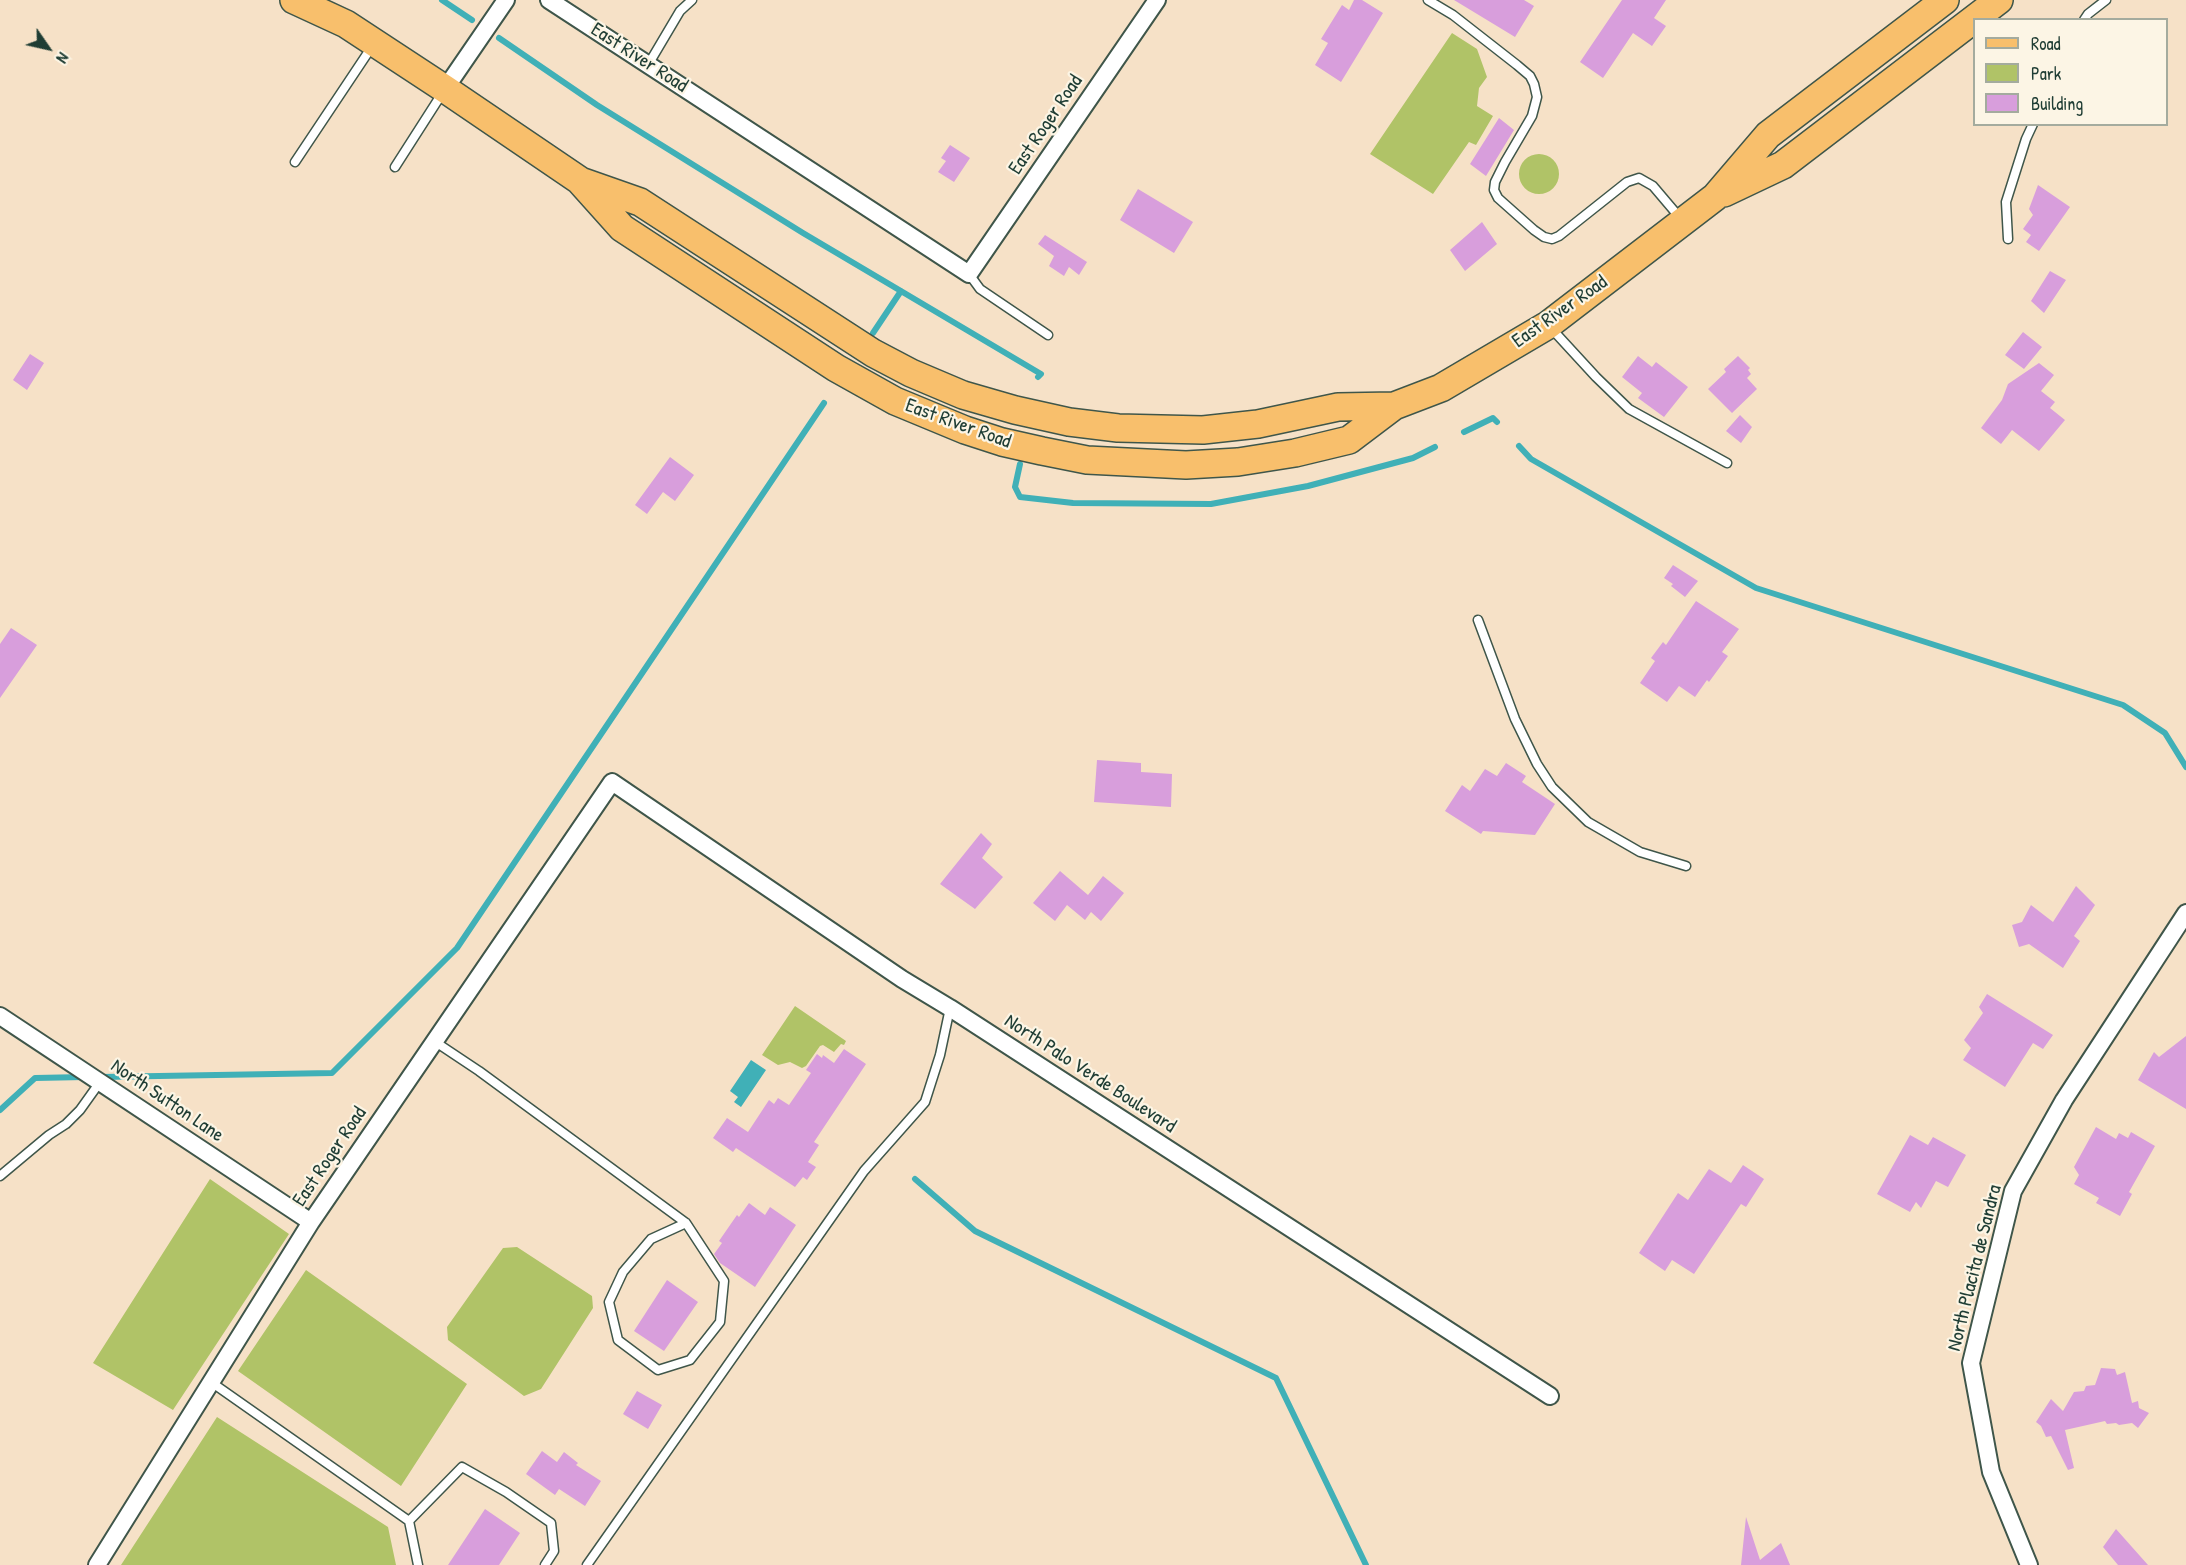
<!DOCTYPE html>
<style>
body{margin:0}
#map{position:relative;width:2186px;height:1565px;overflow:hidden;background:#f6e1c7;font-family:"Patrick Hand",sans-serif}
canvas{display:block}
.legend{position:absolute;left:1973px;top:18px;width:195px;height:108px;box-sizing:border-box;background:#fcf5e5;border:2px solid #a4ab9e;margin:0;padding:8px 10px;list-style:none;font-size:18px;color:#1f3d34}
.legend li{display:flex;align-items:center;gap:12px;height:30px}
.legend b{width:30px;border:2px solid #a4ab9e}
.north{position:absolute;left:18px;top:18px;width:60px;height:60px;-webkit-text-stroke:4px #fcf5e5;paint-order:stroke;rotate:124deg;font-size:16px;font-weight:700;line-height:24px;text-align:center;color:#1f3d34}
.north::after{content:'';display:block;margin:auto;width:21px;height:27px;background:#1f3d34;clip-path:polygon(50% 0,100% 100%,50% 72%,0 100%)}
</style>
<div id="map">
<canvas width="2186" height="1565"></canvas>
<ul class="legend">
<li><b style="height:8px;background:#f8bf6c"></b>Road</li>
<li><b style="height:16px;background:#b0c367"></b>Park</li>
<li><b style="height:16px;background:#d89edc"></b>Building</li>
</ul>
<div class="north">N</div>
</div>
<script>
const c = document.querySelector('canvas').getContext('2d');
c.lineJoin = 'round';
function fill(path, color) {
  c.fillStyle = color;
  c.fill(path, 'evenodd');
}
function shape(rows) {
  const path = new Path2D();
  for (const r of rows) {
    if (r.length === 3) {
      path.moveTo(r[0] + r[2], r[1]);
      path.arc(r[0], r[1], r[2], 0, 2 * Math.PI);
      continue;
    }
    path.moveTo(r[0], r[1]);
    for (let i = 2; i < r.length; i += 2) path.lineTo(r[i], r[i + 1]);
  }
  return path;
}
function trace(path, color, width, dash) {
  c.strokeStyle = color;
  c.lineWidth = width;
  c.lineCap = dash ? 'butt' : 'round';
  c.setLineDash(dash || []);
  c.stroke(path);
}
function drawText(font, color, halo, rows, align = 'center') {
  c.font = font + ' "Patrick Hand",sans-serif';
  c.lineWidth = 4.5;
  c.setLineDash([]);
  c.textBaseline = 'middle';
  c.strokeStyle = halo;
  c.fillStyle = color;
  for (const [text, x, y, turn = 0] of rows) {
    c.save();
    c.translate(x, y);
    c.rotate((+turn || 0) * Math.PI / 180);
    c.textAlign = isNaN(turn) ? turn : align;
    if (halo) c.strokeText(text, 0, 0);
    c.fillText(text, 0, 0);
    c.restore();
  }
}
const green = shape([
 [1452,33,1477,49,1487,77,1479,88,1477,106,1493,116,1476,145,1469,142,1433,194,1370,154],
 [1539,174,20],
 [795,1006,846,1041,844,1045,841,1044,834,1052,823,1045,820,1046,806,1066,802,1068,790,1062,778,1065,762,1055],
 [210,1179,289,1234,173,1410,93,1363],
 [517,1247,592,1296,593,1308,541,1389,524,1396,448,1340,447,1327,503,1248],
 [306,1270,467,1384,401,1486,238,1371],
 [217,1417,388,1527,396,1565,121,1565]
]);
const water = shape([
 [751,1060,766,1070,741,1107,734,1102,738,1097,730,1091]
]);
const stream = shape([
 [442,0,472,20],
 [499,38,597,105,803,233,1041,374,1038,377],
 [873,333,901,291],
 [1464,432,1493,418,1497,422],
 [1519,446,1531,459,1756,588,2123,705,2165,733,2186,767],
 [1020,464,1015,487,1020,497,1073,503,1211,504,1308,486,1413,458,1435,447],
 [101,1077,332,1073,457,948,824,403],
 [0,1110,35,1078,85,1077],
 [915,1179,975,1231,1276,1378,1366,1565]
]);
const building = shape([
 [1354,0,1362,0,1383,13,1341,82,1315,65,1328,43,1321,39,1342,5,1349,10],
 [1454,0,1524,0,1534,6,1515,37],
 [1622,0,1666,0,1654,18,1666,26,1652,46,1633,33,1603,78,1580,62],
 [1499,118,1514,130,1486,176,1470,164],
 [950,145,970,158,954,182,938,172,946,161,941,158],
 [2038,185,2070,207,2039,251,2026,242,2031,235,2023,229,2033,215,2029,209],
 [1138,189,1193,222,1174,253,1120,220],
 [1482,222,1497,244,1465,271,1450,250],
 [1045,235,1087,262,1079,275,1069,267,1064,276,1049,266,1054,256,1038,244],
 [2050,271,2066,280,2044,313,2031,301],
 [2023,332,2042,347,2024,369,2005,355],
 [30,354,44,363,27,390,13,380],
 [1638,356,1652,367,1656,362,1688,387,1664,417,1638,398,1642,393,1622,377],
 [1738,356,1750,368,1748,370,1751,374,1747,378,1757,389,1732,413,1708,389,1726,372,1724,369],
 [2039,363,2054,375,2041,391,2055,402,2050,408,2065,420,2039,451,2012,430,2001,444,1981,428,2002,400,2008,384],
 [1740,415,1752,427,1741,443,1726,431],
 [670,457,694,475,675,501,663,492,647,514,635,505],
 [1673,565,1698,581,1685,597,1671,586,1673,584,1664,578],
 [1696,601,1739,629,1722,652,1728,656,1709,682,1707,680,1695,697,1679,686,1667,702,1640,683,1655,661,1651,658,1663,642,1666,645],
 [11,628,37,645,0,698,0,644],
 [1097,760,1141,763,1141,772,1172,774,1171,807,1094,802],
 [1506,763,1526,776,1522,782,1555,804,1535,835,1483,831,1481,834,1445,811,1462,785,1470,791,1485,769,1497,776],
 [981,833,992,844,982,858,1003,877,975,909,940,884],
 [1060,871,1088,895,1103,876,1124,893,1101,921,1091,912,1085,920,1067,905,1055,921,1033,903],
 [2076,886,2095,905,2074,936,2080,941,2063,968,2029,944,2019,947,2012,925,2022,922,2031,905,2053,922],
 [1987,994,2053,1035,2043,1049,2033,1043,2005,1087,1963,1060,1971,1048,1964,1040,1983,1013,1979,1007],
 [2186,1036,2186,1109,2138,1080,2154,1052,2159,1057],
 [844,1049,866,1064,814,1142,819,1145,808,1162,816,1167,807,1180,803,1177,795,1187,736,1148,733,1152,713,1138,727,1118,748,1132,769,1100,774,1104,778,1098,789,1105,811,1073,806,1070,817,1054,822,1058,823,1055,834,1063],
 [2096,1127,2116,1139,2119,1133,2128,1138,2131,1132,2155,1146,2129,1192,2132,1194,2120,1216,2096,1203,2099,1198,2074,1184,2079,1175,2074,1167],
 [1910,1135,1928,1145,1933,1137,1966,1155,1948,1187,1936,1181,1921,1208,1916,1202,1910,1212,1877,1194],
 [1743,1165,1764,1179,1746,1207,1741,1204,1694,1274,1672,1260,1665,1271,1639,1253,1678,1193,1688,1200,1709,1169,1731,1183],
 [749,1203,765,1215,770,1207,796,1225,755,1287,720,1263,714,1254,722,1243,719,1241,737,1215,739,1217],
 [667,1280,698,1302,664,1351,634,1331],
 [2101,1368,2115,1369,2117,1375,2125,1372,2132,1403,2138,1401,2139,1408,2149,1413,2138,1428,2132,1423,2119,1425,2116,1423,2107,1424,2105,1421,2065,1430,2074,1468,2068,1470,2051,1436,2046,1437,2041,1426,2036,1422,2051,1399,2063,1411,2074,1392,2084,1391,2086,1386,2095,1385],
 [637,1391,662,1405,648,1429,623,1414],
 [542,1451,557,1462,564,1452,578,1463,576,1465,601,1481,585,1506,559,1489,555,1495,526,1474],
 [485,1509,520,1533,499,1565,448,1565],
 [1746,1517,1760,1560,1781,1543,1790,1565,1741,1565],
 [2116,1529,2148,1565,2118,1565,2103,1547]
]);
const lane = shape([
 [1428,0,1453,15,1517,65,1530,76,1534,84,1537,97,1532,116,1505,162,1495,182,1494,190,1498,198,1534,230,1544,237,1552,239,1559,236,1627,182,1639,178,1653,186,1681,219],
 [2084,20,2088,14,2106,0],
 [648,65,680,11,692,0],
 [295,162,373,45],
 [395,167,443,92],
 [2008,239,2006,202,2026,139,2033,124],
 [969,274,980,289,1048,335],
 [1550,327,1596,377,1629,409,1727,463],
 [1478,620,1515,719,1537,764,1552,787,1588,822,1640,852,1686,866],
 [434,1041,479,1071,686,1223,724,1281,720,1322,690,1360,658,1370,618,1340,609,1302,623,1272,651,1239,686,1223],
 [0,1176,49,1135,66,1124,80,1110,100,1082],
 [211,1382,409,1521,418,1565],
 [409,1521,462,1467,506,1492,551,1523,554,1551,545,1565],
 [587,1565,864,1171,925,1102,940,1055,950,1008]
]);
const street = shape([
 [549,0,969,274,1157,0],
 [445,89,506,0],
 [0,1016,311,1222],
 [97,1565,311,1222,612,782,902,979,950,1008,1550,1396],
 [2029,1565,1991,1472,1971,1363,2013,1191,2064,1100,2186,913]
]);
const primary = shape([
 [294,0,346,24,445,89,579,180,622,228,836,368,895,401,965,430,1002,442,1042,451,1087,460,1186,465,1238,462,1295,453,1349,440,1394,406,1441,388,1548,325,1715,197,1768,135,1945,0],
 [583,182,640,202,873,353,911,373,963,395,1015,410,1069,422,1118,428,1203,430,1258,424,1338,407,1394,406],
 [1724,193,1783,165,1999,0]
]);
const streetNames = [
 ["East River Road",639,58,33],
 ["East Roger Road",1046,125,-56],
 ["East River Road",1560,312,-35],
 ["East River Road",958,424,20],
 ["North Palo Verde Boulevard",1090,1074,33],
 ["North Sutton Lane",167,1101,34],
 ["East Roger Road",330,1157,-56],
 ["North Placita de Sandra",1975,1268,-76]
];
fill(green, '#b0c367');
fill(water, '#40b0b7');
trace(stream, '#40b0b7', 6);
fill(building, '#d89edc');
trace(lane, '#3f564a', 11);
trace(street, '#3f564a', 20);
trace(primary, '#3f564a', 30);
trace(lane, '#fff', 8);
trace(street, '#fff', 16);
trace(primary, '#f8bf6c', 27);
drawText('20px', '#1f3d34', '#fcf5e5', streetNames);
</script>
